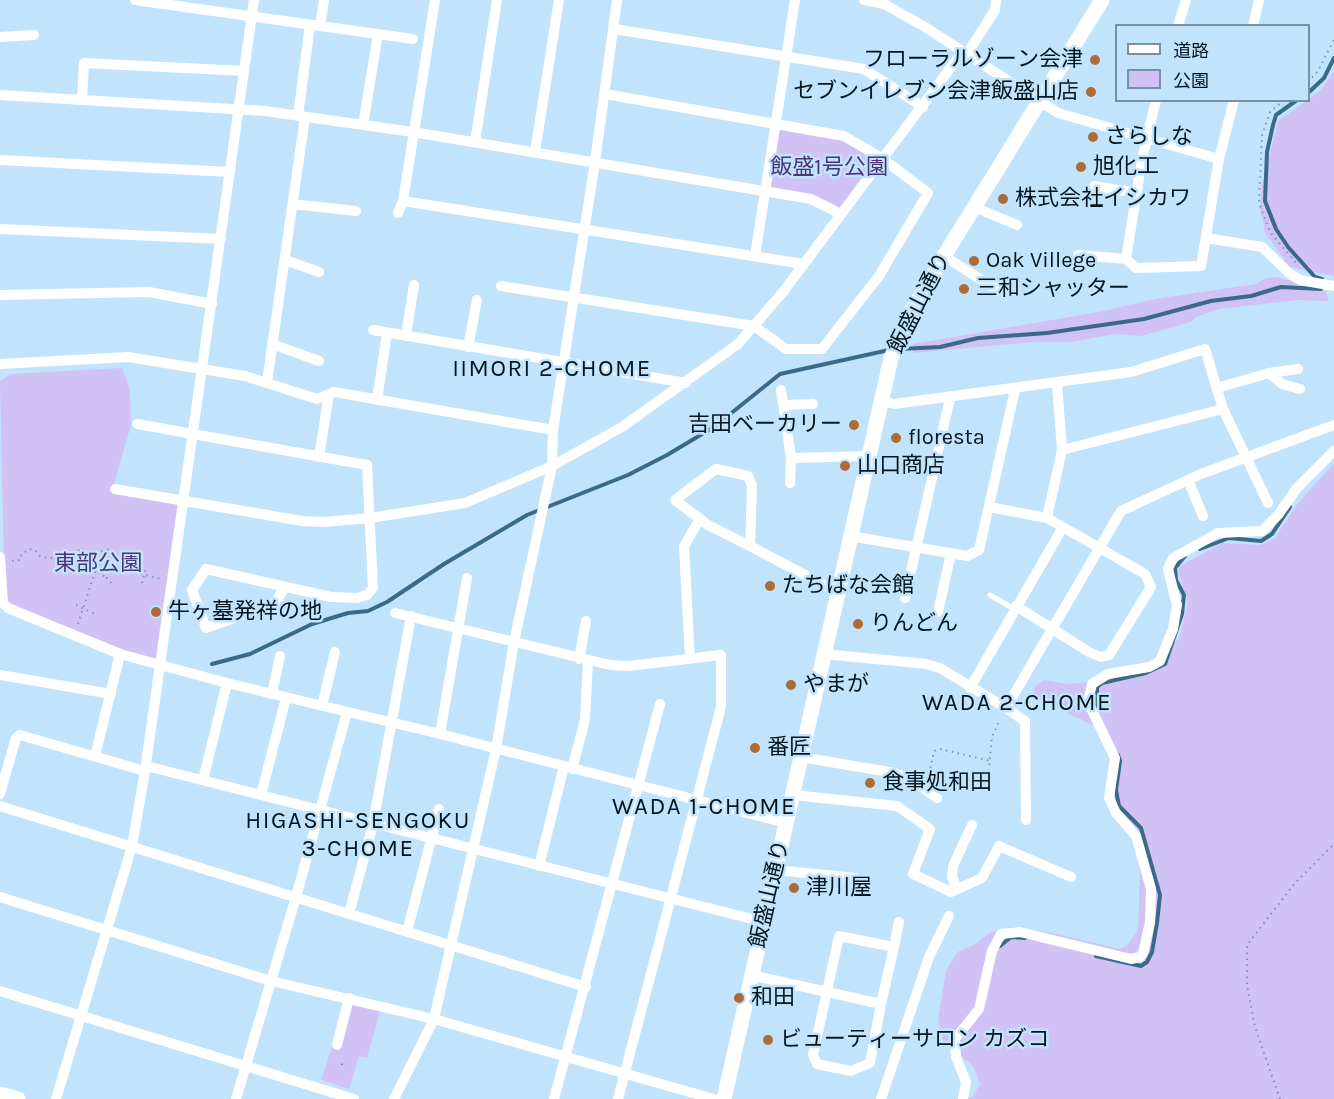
<!DOCTYPE html>
<meta charset="utf-8">
<style>
body{margin:0}
#map{position:relative;width:1334px;height:1099px;overflow:hidden;background:#c1e4fc;font-family:Karla,"Noto Sans JP",sans-serif}
canvas{display:block}
.legend{position:absolute;left:1115px;top:24px;width:195px;height:78px;box-sizing:border-box;background:#c1e4fc;border:2px solid #7591a3;margin:0;padding:8px 10px;list-style:none;font-size:18px;color:#04141e}
.legend li{display:flex;align-items:center;gap:12px;height:30px}
.legend b{width:30px;border:2px solid #7591a3}
</style>
<div id="map">
<canvas width="1334" height="1099"></canvas>
<ul class="legend">
<li><b style="height:8px;background:#fff"></b>道路</li>
<li><b style="height:16px;background:#d0c2f4"></b>公園</li>
</ul>
</div>
<script>
const c = document.querySelector('canvas').getContext('2d');
c.lineJoin = 'round';
function fill(path, color) {
  c.fillStyle = color;
  c.fill(path, 'evenodd');
}
function shape(rows) {
  const path = new Path2D();
  for (const r of rows) {
    path.moveTo(r[0], r[1]);
    for (let i = 2; i < r.length; i += 2) path.lineTo(r[i], r[i + 1]);
  }
  return path;
}
function trace(path, color, width, dash) {
  c.strokeStyle = color;
  c.lineWidth = width;
  c.lineCap = dash ? 'butt' : 'round';
  c.setLineDash(dash || []);
  c.stroke(path);
}
function drawText(font, color, halo, rows, align = 'center') {
  c.font = font + ' Karla,"Noto Sans JP",sans-serif';
  c.lineWidth = 5;
  c.setLineDash([]);
  c.textBaseline = 'middle';
  c.strokeStyle = halo;
  c.fillStyle = color;
  for (const [text, x, y, turn = 0] of rows) {
    c.save();
    c.translate(x, y);
    c.rotate((+turn || 0) * Math.PI / 180);
    c.textAlign = isNaN(turn) ? turn : align;
    if (halo) c.strokeText(text, 0, 0);
    c.fillText(text, 0, 0);
    c.restore();
  }
}
const green = shape([
 [1334,71,1334,276,1290,267,1265,233,1260,207,1262,184,1278,121,1320,91],
 [779,128,836,137,879,159,840,210,820,198,770,189],
 [1278,277,1326,292,1329,301,1298,300,1219,309,1196,317,1191,322,1141,336,1116,334,1071,342,1033,342,913,353,913,344,1104,311,1155,299,1256,284,1266,278],
 [122,368,130,390,131,425,112,491,182,504,158,663,8,606,4,565,0,381,11,374],
 [1334,463,1334,1099,963,1099,972,1097,980,1084,973,1066,943,1041,938,1020,946,971,957,952,974,945,991,932,1013,927,1057,934,1120,949,1128,944,1138,930,1140,873,1134,833,1112,805,1114,755,1103,730,1033,697,1036,685,1045,680,1067,684,1099,681,1149,662,1179,639,1188,601,1178,572,1180,566,1222,543,1260,545,1275,538,1295,507],
 [351,1000,381,1008,367,1058,359,1056,349,1089,321,1080,332,1047,337,1048]
]);
const stream = shape([
 [1308,93,1324,78,1334,58],
 [1297,100,1276,115,1273,125,1267,152,1265,201,1276,229,1288,247,1315,277,1322,279],
 [900,349,940,347,978,338,1047,333,1144,319,1211,301,1251,296,1281,287,1321,289],
 [1200,549,1229,538,1261,541,1272,534,1290,507],
 [212,664,250,654,312,624,348,613,368,611,387,602,444,564,527,515,628,475,667,455,714,427,780,374,889,350],
 [1097,711,1097,687,1102,683,1146,673,1165,664,1182,614,1184,595,1176,580,1175,568,1185,556],
 [1000,946,1011,937,1025,938],
 [1096,956,1141,966,1147,962,1152,952,1157,923,1160,895,1141,828,1119,806,1116,790,1120,761,1118,755]
]);
const path = shape([
 [1308,82,1318,71,1334,40],
 [1284,100,1270,112,1262,135,1259,203,1270,232,1297,264],
 [90,555,109,549],
 [12,561,20,560,21,555,29,549,35,550,40,556,48,558,71,557,82,548,98,563],
 [107,565,107,578,112,584],
 [98,572,107,578],
 [141,574,142,567],
 [142,583,146,568],
 [76,605,95,614],
 [78,624,98,563,161,579],
 [928,780,934,751,940,749,991,761],
 [987,789,992,737,1000,719],
 [342,1065,342,1062],
 [1280,1099,1255,1027,1247,985,1247,945,1295,883,1334,844]
]);
const lane = shape([
 [990,595,1014,609]
]);
const street = shape([
 [135,0,413,39],
 [864,0,884,4,925,27,1058,113,1219,159],
 [320,26,324,0],
 [1178,26,1186,0],
 [1253,26,1259,0],
 [614,29,864,69,923,107],
 [0,37,34,35],
 [967,54,995,10,996,0],
 [0,95,265,111,413,132,811,199,841,214],
 [82,100,84,63,244,71],
 [1156,100,1142,159,1126,259,1136,268,1201,266,1219,159,1234,100],
 [298,116,310,25],
 [363,125,378,34],
 [475,142,497,0],
 [535,152,559,0],
 [0,160,230,172],
 [1094,186,1137,193],
 [403,201,804,264],
 [293,204,356,211],
 [974,207,1017,225],
 [398,213,403,201,435,0],
 [0,229,221,239],
 [1206,238,1262,247,1290,274,1300,280,1334,286],
 [1078,255,1126,259],
 [755,256,795,0],
 [944,256,991,286,1013,289],
 [285,260,319,272],
 [501,286,754,326,786,349,822,349,879,276,928,193,883,159,844,136,605,94],
 [0,295,149,292,212,304],
 [373,330,686,383],
 [406,336,414,285],
 [272,344,319,361],
 [468,347,477,300],
 [0,364,128,357,245,376,317,399,334,392,553,430],
 [1269,373,1282,384,1300,389],
 [267,382,305,117],
 [1217,388,1269,373,1298,369],
 [781,390,791,458,790,483],
 [377,400,387,333],
 [881,401,894,404,1131,372,1205,349,1223,409,1268,503],
 [786,405,813,404],
 [137,424,367,465,373,588,367,595,357,598,331,597,206,569,192,590,206,628,275,603,285,587],
 [1062,450,1223,409],
 [319,457,329,394],
 [791,458,868,456],
 [1188,480,1203,516],
 [115,489,302,521,323,522,370,518,465,503,552,466,622,427,738,344,783,292,963,51],
 [989,507,1047,518,1145,574,1151,587,1109,655,1101,657,1089,652,1016,606],
 [1047,518,1062,450,1057,384],
 [850,536,967,556,979,550,1015,390],
 [750,546,752,486,748,476,716,469,675,500,708,525,750,546,837,592],
 [0,557,3,603,8,608,120,654,227,683,440,734,786,823],
 [905,598,950,398],
 [938,612,951,553],
 [395,613,610,665,628,666,721,655,721,707,618,1099],
 [824,654,926,664,940,668,1006,708,1121,511,1201,474,1334,425],
 [579,659,586,621],
 [690,659,684,546,700,519],
 [0,675,111,694],
 [970,688,1063,527],
 [272,694,280,656],
 [322,706,335,652],
 [1006,708,1025,721,1026,820],
 [440,734,467,578],
 [95,756,120,654],
 [801,757,895,773,913,781,937,798],
 [146,766,764,922],
 [572,769,585,720,588,661],
 [203,780,227,683],
 [0,794,16,738,20,735,145,771],
 [261,795,286,698],
 [793,795,897,806,930,829,913,874,951,892,982,878,999,846,1071,877],
 [0,806,586,987],
 [539,866,564,766],
 [775,870,856,878],
 [957,889,952,877,953,866,972,825],
 [0,897,271,981,434,1019,714,1099],
 [349,914,373,824,411,616],
 [407,932,439,809],
 [894,947,839,936,813,1055,817,1064,851,1071,870,1063,881,1004,894,947,899,922],
 [751,975,881,1004],
 [0,991,354,1099],
 [337,1045,349,998],
 [56,1099,132,846,145,771,254,0],
 [236,1099,296,897,347,712],
 [394,1099,434,1019,496,749,514,642,552,466,553,430,595,162,617,0],
 [554,1099,660,704],
 [881,1099,929,957,949,916],
 [963,1099,966,1082,956,1057,955,1039,979,1009,992,951,1001,934,1020,932,1131,959,1140,957,1143,953,1150,922,1151,889,1136,836,1116,813,1109,798,1115,758,1088,702,1092,684,1108,674,1149,667,1160,661,1173,629,1177,605,1168,569,1173,558,1218,533,1262,531,1278,515,1297,488,1334,451]
]);
const secondary = shape([
 [0,1094,18,1099],
 [724,1099,891,358,911,312,944,256,1102,0]
]);
const markers = [
 [1095,60,6,"#ad6b36"],
 [1091,92,6,"#ad6b36"],
 [1093,137,6,"#ad6b36"],
 [1081,167,6,"#ad6b36"],
 [1003,199,6,"#ad6b36"],
 [974,261,6,"#ad6b36"],
 [964,289,6,"#ad6b36"],
 [854,425,6,"#ad6b36"],
 [896,438,6,"#ad6b36"],
 [845,466,6,"#ad6b36"],
 [770,586,6,"#ad6b36"],
 [156,612,6,"#ad6b36"],
 [858,624,6,"#ad6b36"],
 [791,685,6,"#ad6b36"],
 [755,748,6,"#ad6b36"],
 [870,783,6,"#ad6b36"],
 [794,888,6,"#ad6b36"],
 [739,998,6,"#ad6b36"],
 [768,1040,6,"#ad6b36"]
];
const poiNames = [
 ["フローラルゾーン会津",1083,60,"right"],
 ["セブンイレブン会津飯盛山店",1079,92,"right"],
 ["さらしな",1105,137],
 ["旭化工",1093,167],
 ["株式会社イシカワ",1015,199],
 ["Oak Villege",986,261],
 ["三和シャッター",976,289],
 ["吉田ベーカリー",842,425,"right"],
 ["floresta",908,438],
 ["山口商店",857,466],
 ["たちばな会館",782,586],
 ["牛ヶ墓発祥の地",168,612],
 ["りんどん",870,624],
 ["やまが",803,685],
 ["番匠",767,748],
 ["食事処和田",882,783],
 ["津川屋",806,888],
 ["和田",751,998],
 ["ビューティーサロン カズコ",780,1040]
];
const parkNames = [
 ["飯盛1号公園",829,168],
 ["東部公園",98,564]
];
const streetNames = [
 ["飯盛山通り",920,303,-63],
 ["飯盛山通り",770,894,-77]
];
const neighbourhoodNames = [
 ["IIMORI 2-CHOME",552,369],
 ["WADA 2-CHOME",1017,703],
 ["WADA 1-CHOME",704,807],
 ["HIGASHI-SENGOKU",358,821],
 ["3-CHOME",358,849]
];
fill(green, '#d0c2f4');
trace(stream, '#3b6a88', 4);
trace(path, '#7b97a9', 2, [1.5, 4.5]);
trace(lane, '#fff', 5);
trace(street, '#fff', 10);
trace(secondary, '#fff', 15);
for (const [x, y, r, color] of markers) {
  const dot = new Path2D();
  dot.arc(x, y, r, 0, 2 * Math.PI);
  c.fillStyle = color;
  c.fill(dot);
  trace(dot, '#c1e4fc', 2);
}
drawText('22px', '#04141e', '#c1e4fc', poiNames, 'left');
drawText('22px', '#4d3379', '#c1e4fc', parkNames);
drawText('22px', '#04141e', '#c1e4fc', streetNames);
c.letterSpacing = '1.5px';
drawText('24px', '#04141e', '#c1e4fc', neighbourhoodNames);
c.letterSpacing = '0px';
</script>
